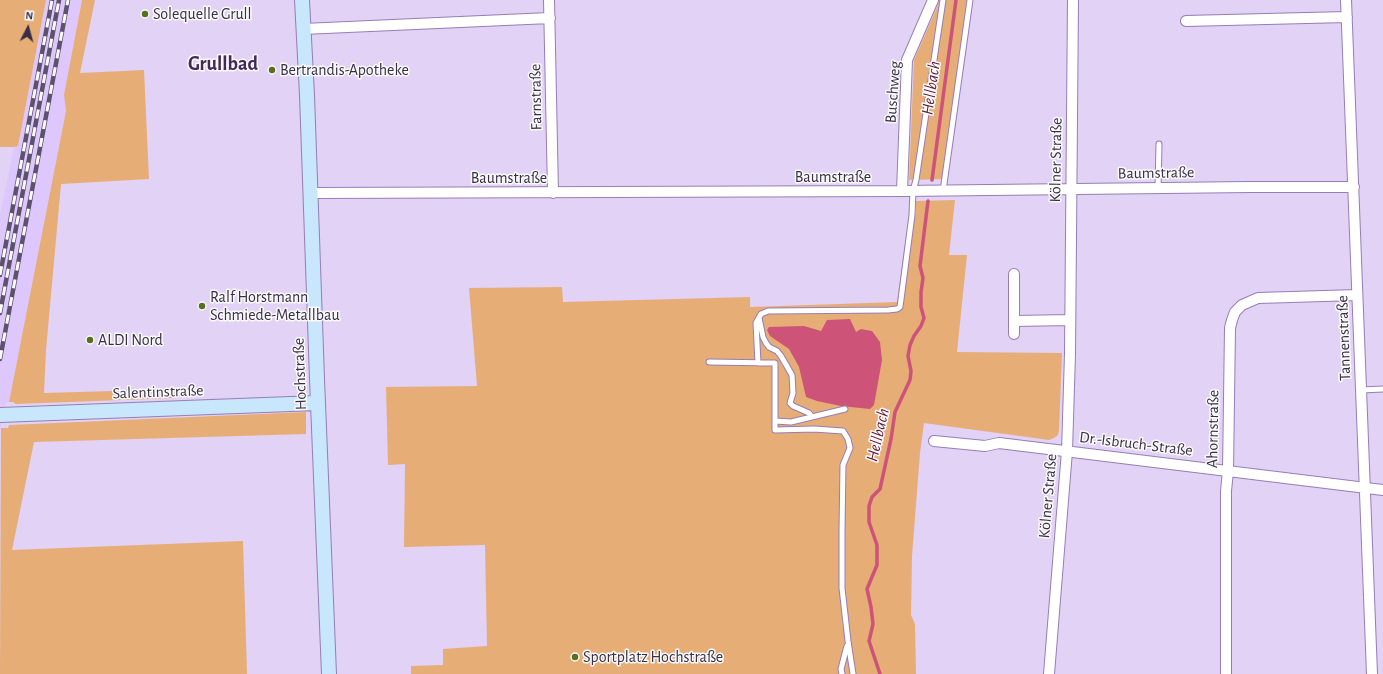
<!DOCTYPE html>
<meta charset="utf-8">
<style>
body{margin:0}
#map{position:relative;width:1383px;height:674px;overflow:hidden;background:#e1d2f6;font-family:"Alegreya Sans",sans-serif}
canvas{display:block}
.north{position:absolute;left:8px;top:8px;width:40px;height:40px;-webkit-text-stroke:3px #fbfbfb;paint-order:stroke;rotate:6deg;font-size:11px;font-weight:700;line-height:16px;text-align:center;color:#382e46}
.north::after{content:'';display:block;margin:auto;width:14px;height:18px;background:#382e46;clip-path:polygon(50% 0,100% 100%,50% 72%,0 100%)}
</style>
<div id="map">
<canvas width="1383" height="674"></canvas>
<div class="north">N</div>
</div>
<script>
const c = document.querySelector('canvas').getContext('2d');
c.lineJoin = 'round';
function fill(path, color) {
  c.fillStyle = color;
  c.fill(path, 'evenodd');
}
function shape(rows) {
  const path = new Path2D();
  for (const r of rows) {
    path.moveTo(r[0], r[1]);
    for (let i = 2; i < r.length; i += 2) path.lineTo(r[i], r[i + 1]);
  }
  return path;
}
function trace(path, color, width, dash) {
  c.strokeStyle = color;
  c.lineWidth = width;
  c.lineCap = dash ? 'butt' : 'round';
  c.setLineDash(dash || []);
  c.stroke(path);
}
function drawText(font, color, halo, rows, align = 'center') {
  c.font = font + ' "Alegreya Sans",sans-serif';
  c.lineWidth = 3;
  c.setLineDash([]);
  c.textBaseline = 'middle';
  c.strokeStyle = halo;
  c.fillStyle = color;
  for (const [text, x, y, turn = 0] of rows) {
    c.save();
    c.translate(x, y);
    c.rotate((+turn || 0) * Math.PI / 180);
    c.textAlign = isNaN(turn) ? turn : align;
    if (halo) c.strokeText(text, 0, 0);
    c.fillText(text, 0, 0);
    c.restore();
  }
}
const built = shape([
 [46,0,82,0,64,95,66,111,9,402,6,402,0,431,0,215,14,147,18,146]
]);
const green = shape([
 [0,0,46,0,18,146,14,147,0,147],
 [82,0,95,0,80,73,144,70,149,179,61,184,46,350,44,393,180,389,175,398,16,404,13,402,9,402,66,111,64,95],
 [939,0,973,0,946,179,909,180,914,60,938,5],
 [955,200,949,255,967,255,957,352,1062,353,1059,430,1058,435,1054,438,1049,440,924,423,920,453,912,556,911,615,915,624,916,674,411,674,411,666,443,665,443,649,487,646,485,545,404,547,405,464,388,465,386,387,477,386,469,288,562,287,563,302,750,297,750,307,897,302,909,214,916,215,916,201],
 [306,412,306,434,34,442,12,550,243,541,247,674,0,674,1,428,8,428,9,425]
]);
const water = shape([
 [850,319,856,332,861,329,872,331,880,342,882,360,874,405,870,409,841,406,817,401,806,397,799,367,789,349,770,336,767,330,769,327,804,326,821,331,827,320]
]);
const stream = shape([
 [932,180,956,0],
 [880,674,869,641,873,624,871,607,867,589,877,565,877,545,869,522,869,506,872,497,880,489,891,439,895,412,910,380,911,371,908,356,910,345,914,336,921,326,924,318,921,307,921,292,923,278,920,266,928,201]
]);
const lane = shape([
 [1158,188,1159,144],
 [943,191,970,0],
 [759,318,763,337,766,343,769,347,777,351,781,356,792,375,793,393,790,403,793,406,809,413,812,417],
 [709,362,775,363,775,430,814,429,843,431,848,439,850,448,843,465,842,531,842,588,848,641,853,674],
 [758,363,756,323,761,314,768,311,888,310,897,309,900,307,912,215,913,191,916,180,943,0],
 [1361,390,1383,389],
 [775,421,791,422,845,409],
 [842,674,841,669,847,646]
]);
const street = shape([
 [549,0,553,193],
 [1346,0,1372,674],
 [1186,21,1347,17],
 [303,29,550,18],
 [902,191,907,60,933,0],
 [311,193,902,191,1250,187,1354,187],
 [1014,321,1070,320],
 [1014,334,1014,274],
 [934,441,985,446,999,443,1383,490],
 [1049,674,1067,451,1070,354,1073,0],
 [1226,674,1226,491,1228,471,1230,328,1232,320,1235,312,1242,305,1258,298,1357,295]
]);
const secondary = shape([
 [302,0,307,95,317,379,329,674],
 [0,415,317,403]
]);
const rail = shape([
 [0,275,52,0],
 [0,313,59,0],
 [0,359,68,0]
]);
const markers = [
 [145,14,4,"#586f1f"],
 [272,70,4,"#586f1f"],
 [202,306,4,"#586f1f"],
 [90,340,4,"#586f1f"],
 [575,657,4,"#586f1f"]
];
const poiNames = [
 ["Solequelle Grull",153,14],
 ["Bertrandis-Apotheke",280,70],
 ["Ralf Horstmann",210,297],
 ["Schmiede-Metallbau",210,315],
 ["ALDI Nord",98,340],
 ["Sportplatz Hochstraße",583,657]
];
const streetNames = [
 ["Buschweg",893,92,-86],
 ["Farnstraße",536,97,-91],
 ["Kölner Straße",1056,160,-89],
 ["Baumstraße",1156,173,-1],
 ["Baumstraße",833,177],
 ["Baumstraße",509,178],
 ["Tannenstraße",1344,338,-92],
 ["Hochstraße",300,374,-92],
 ["Salentinstraße",158,392,-2],
 ["Ahornstraße",1213,429,-89],
 ["Dr.-Isbruch-Straße",1136,444,7],
 ["Kölner Straße",1048,496,-85]
];
const waterNames = [
 ["Hellbach",931,88,-82],
 ["Hellbach",878,435,-77]
];
const districtNames = [
 ["Grullbad",223,64]
];
fill(built, '#ddc7fc');
fill(green, '#e7ad77');
fill(water, '#cd5378');
trace(stream, '#cd5378', 3.5);
trace(lane, '#967eb5', 7);
trace(street, '#967eb5', 12);
trace(secondary, '#967eb5', 16);
trace(lane, '#fff', 5);
trace(street, '#fff', 10);
trace(secondary, '#c8e6fc', 14);
trace(rail, '#5d526d', 4.5);
trace(rail, '#fbfbfb', 3, [9]);
for (const [x, y, r, color] of markers) {
  const dot = new Path2D();
  dot.arc(x, y, r, 0, 2 * Math.PI);
  c.fillStyle = color;
  c.fill(dot);
  trace(dot, '#fbfbfb', 1.5);
}
drawText('16px', '#382e46', '#fbfbfb', poiNames, 'left');
drawText('16px', '#382e46', '#fbfbfb', streetNames);
drawText('italic 17px', '#641632', '#fbfbfb', waterNames);
drawText('bold 20px', '#412a5a', '#fbfbfb', districtNames);
</script>
